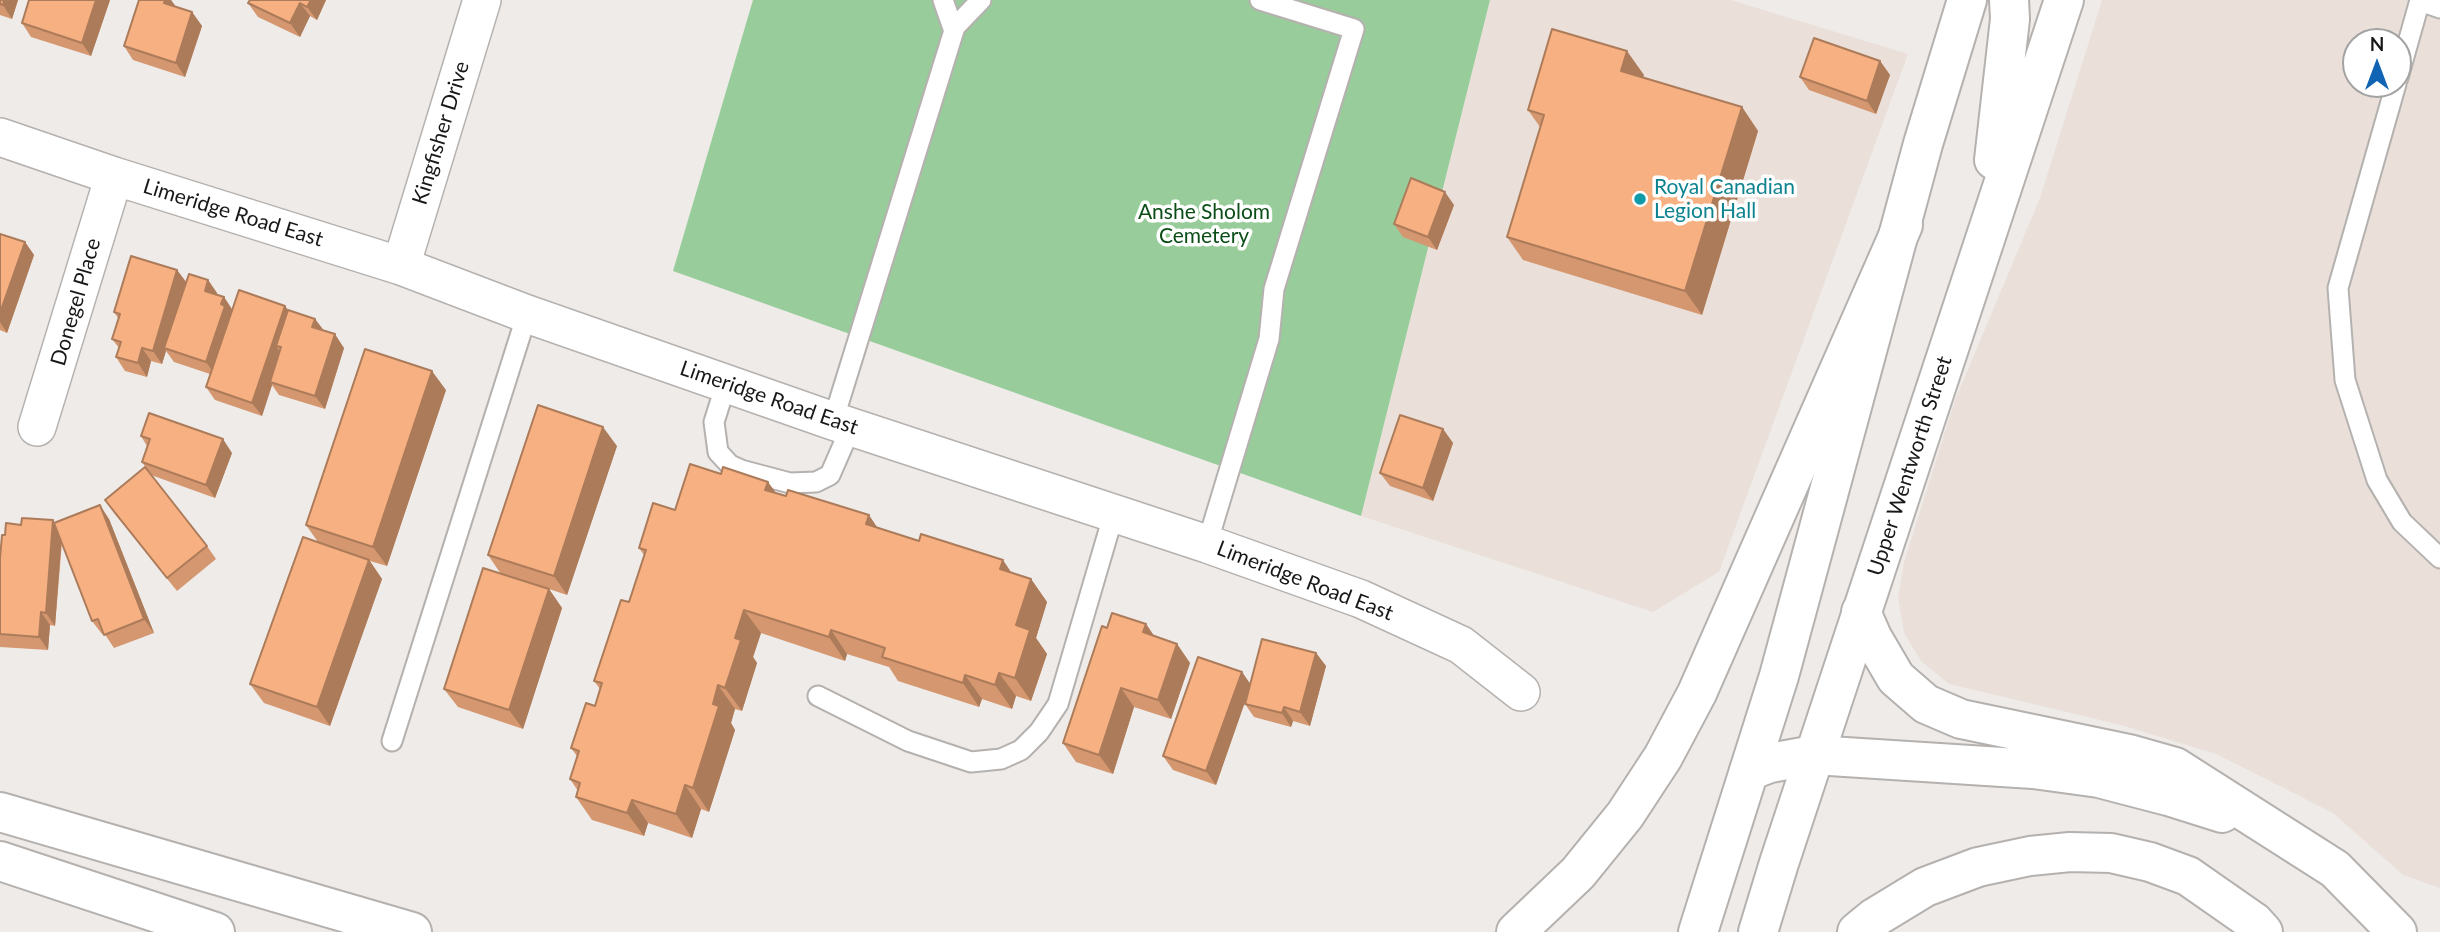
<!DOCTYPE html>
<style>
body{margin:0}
#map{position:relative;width:2440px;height:932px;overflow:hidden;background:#eeebe9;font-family:Lato,sans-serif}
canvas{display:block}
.north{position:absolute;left:2342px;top:28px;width:70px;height:70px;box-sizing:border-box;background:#fff;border:2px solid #a3a3a3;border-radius:50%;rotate:0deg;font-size:19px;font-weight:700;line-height:28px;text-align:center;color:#191818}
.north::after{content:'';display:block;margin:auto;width:24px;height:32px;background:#1164b3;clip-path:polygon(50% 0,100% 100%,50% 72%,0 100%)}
</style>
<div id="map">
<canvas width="2440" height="932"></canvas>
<div class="north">N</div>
</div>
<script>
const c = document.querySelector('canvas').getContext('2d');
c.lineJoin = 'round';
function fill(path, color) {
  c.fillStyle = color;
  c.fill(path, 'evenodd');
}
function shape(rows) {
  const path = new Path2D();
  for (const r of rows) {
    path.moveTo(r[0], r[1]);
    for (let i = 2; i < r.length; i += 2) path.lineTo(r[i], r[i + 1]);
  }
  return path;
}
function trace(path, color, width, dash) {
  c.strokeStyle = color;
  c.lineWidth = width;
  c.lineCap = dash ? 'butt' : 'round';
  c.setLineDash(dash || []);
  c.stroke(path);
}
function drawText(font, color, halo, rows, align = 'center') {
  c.font = font + ' Lato,sans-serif';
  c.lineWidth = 7;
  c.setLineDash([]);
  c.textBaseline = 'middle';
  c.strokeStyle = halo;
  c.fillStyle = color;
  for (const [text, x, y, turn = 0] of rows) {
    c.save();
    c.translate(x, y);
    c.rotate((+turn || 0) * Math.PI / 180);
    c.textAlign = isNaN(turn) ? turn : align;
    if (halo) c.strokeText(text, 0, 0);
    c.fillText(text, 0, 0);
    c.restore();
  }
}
const built = shape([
 [1490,0,1731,0,1908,54,1719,572,1653,612,1361,516],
 [2102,0,2440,0,2440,888,2403,875,2333,813,2216,754,2121,725,1949,684,1921,661,1904,633,1898,598,1904,562,1955,400,2040,198],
 [2356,42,2398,42,2398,84,2356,84]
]);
const green = shape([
 [753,0,1490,0,1361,516,673,271]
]);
const lane = shape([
 [943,0,954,31],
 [2420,1,2440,8],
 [2398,78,2420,0],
 [2396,84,2338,288,2345,380,2377,480,2402,522,2440,558],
 [726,384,714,422,718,452,730,465,741,470,790,483,816,482,830,475,851,427],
 [833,421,955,27,981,0],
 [1207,544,1269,339,1274,289,1354,29,1260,0],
 [818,696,908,741,971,762,1001,759,1021,750,1039,732,1058,704,1114,513],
 [392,741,527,314]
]);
const street = shape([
 [0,137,114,176,401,266,527,314,833,421,1207,544,1361,599,1461,645,1521,692],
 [401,266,482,0],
 [37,427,114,176]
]);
const secondary = shape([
 [1994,160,2010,19,2009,0],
 [1698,932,1779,676,1923,144,1967,0],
 [1758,932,1779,863,2064,0]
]);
const highway = shape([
 [1861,612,1872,637,1896,678,1926,704,1961,719,2129,754,2175,767,2335,869,2397,932],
 [1749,771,1770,763,1814,755,2033,769,2099,778,2168,796,2222,813],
 [0,812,412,932],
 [0,861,215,932],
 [1516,932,1578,873,1625,815,1663,757,1697,693,1903,225],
 [1857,932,1874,918,1925,887,1978,867,2030,856,2070,852,2111,853,2150,862,2188,876,2254,922,2263,932]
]);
const wall = shape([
 [0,0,18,0,12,19,0,15],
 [110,0,91,56,31,37,22,23],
 [139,0,171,0,176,7,192,12,202,26,185,77,133,60,124,46],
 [326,0,317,20,310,16,300,37,258,17,248,3],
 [1880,61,1890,75,1876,114,1809,90,1800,77],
 [1644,75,1643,77,1742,107,1758,131,1702,315,1523,260,1507,237,1540,127,1528,110],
 [1454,205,1437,250,1403,237,1394,224],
 [0,234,25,242,34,255,7,333,0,330],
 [177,270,186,283,208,280,217,293,217,295,224,297,232,309,285,306,288,310,315,319,324,331,344,348,325,409,279,395,272,385,262,416,215,400,206,387,210,374,174,362,166,351,162,364,151,361,147,377,125,371,116,357,119,348,112,339,118,318,114,312],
 [446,390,387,566,370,561,382,579,330,726,264,703,250,684,318,542,306,525],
 [1443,429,1453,443,1433,501,1390,486,1380,473],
 [141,436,232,453,215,498,151,475,142,462,147,446],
 [617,446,567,595,549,589,562,608,523,729,458,707,444,689,501,574,488,555],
 [776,493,1031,579,1047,602,1036,638,1047,654,1031,701,1016,696,1012,709,982,699,979,707,898,681,889,667,847,654,845,661,761,633,753,657,757,663,742,711,735,709,731,723,735,730,709,812,701,809,692,838,648,823,644,836,592,820,576,797,578,791,570,779,577,756,571,748,595,706,600,689,594,681,629,602,644,555,639,548,675,510],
 [105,500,207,546,216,559,177,591,114,513],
 [109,519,154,633,114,648,104,633,102,634,92,621,62,542,55,626,50,625,48,650,0,647,0,558,2,535,5,535,21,525,53,520,55,523],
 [1146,624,1154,636,1177,644,1190,663,1171,719,1134,707,1113,774,1076,762,1063,743,1107,628],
 [1316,653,1326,666,1310,726,1293,721,1291,727,1254,717,1245,704,1246,698,1216,785,1173,770,1163,756,1242,672,1250,684]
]);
const shadedWall = shape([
 [4,0,18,0,12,19,3,5],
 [96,0,110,0,91,56,82,43],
 [165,0,171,0,176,7,164,3],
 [311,0,326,0,317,20,307,7],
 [300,3,310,16,300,37,290,23],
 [192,12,202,26,185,77,176,63],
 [1627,51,1644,75,1638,94,1621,71],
 [1880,61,1890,75,1876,114,1867,101],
 [1742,107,1758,131,1702,315,1685,291],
 [1445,192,1454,205,1437,250,1428,237],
 [25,242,34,255,7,333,0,322,0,313],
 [177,270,187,283,164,348,166,351,162,364,153,351],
 [208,280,217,293,214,305,205,291],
 [224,297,233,311,216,376,206,362],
 [285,306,295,319,281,347,276,346,282,355,270,382,272,385,262,416,252,403],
 [315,319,325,332,312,327],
 [335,334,344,348,325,409,315,396],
 [142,348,151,361,147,377,138,363],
 [432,371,446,390,387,566,373,547],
 [603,427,617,446,567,595,554,576],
 [1443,429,1453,443,1433,501,1423,488],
 [223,439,232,453,215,498,206,485],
 [768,482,785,505,765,490],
 [100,505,109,519,154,633,144,619],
 [869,515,885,539,866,524],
 [53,520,62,534,55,626,46,613],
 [369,560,382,579,330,726,317,707],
 [1003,560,1019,584,1000,569],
 [1031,579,1047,602,1036,638,1047,654,1031,701,1015,678,1016,625],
 [549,589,562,608,523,729,509,710],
 [744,610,761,633,753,657,757,663,742,711,725,688,735,638],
 [41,612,50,625,48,650,39,637],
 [1146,624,1159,643,1143,632],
 [831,630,847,654,845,661,829,637],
 [1177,644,1190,663,1171,719,1158,700],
 [1316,653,1326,666,1310,726,1300,712],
 [1242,672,1251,685,1216,785,1206,771],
 [999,673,1016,696,1012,709,995,685],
 [965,675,982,699,979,707,963,683],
 [718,685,735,709,731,723,735,730,709,812,693,788,713,704],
 [1121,688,1134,707,1113,774,1099,755],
 [1284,707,1293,721,1291,727,1282,713],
 [685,785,701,809,692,838,676,814],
 [632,800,648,823,644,836,627,813]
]);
const building = shape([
 [0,0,4,0,3,5,0,4,0,0],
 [29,0,96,0,82,43,22,23,29,0],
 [139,0,165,0,164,3,192,12,176,63,124,46,139,0],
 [250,0,311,0,307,7,300,3,290,23,248,3,250,0],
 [1552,29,1627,51,1621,71,1742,107,1685,291,1507,237,1544,115,1528,110,1552,29],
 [1814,38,1880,61,1867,101,1800,77,1814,38],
 [1411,178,1445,192,1428,237,1394,224,1411,178],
 [0,234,25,242,0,313,0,234],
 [131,256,177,270,153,351,142,348,138,363,116,357,121,342,112,339,120,314,114,312,131,256],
 [189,274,208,280,205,291,224,297,221,304,225,306,206,362,164,348,189,274],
 [239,290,285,306,252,403,206,387,239,290],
 [288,310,315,319,312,327,335,334,315,396,270,382,281,347,276,346,288,310],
 [365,349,432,371,373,547,306,525,365,349],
 [538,405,603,427,554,576,488,555,538,405],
 [149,413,223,439,206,485,142,462,150,439,141,436,149,413],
 [1400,415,1443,429,1423,488,1380,473,1400,415],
 [690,464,721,474,723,467,768,482,765,490,786,496,788,490,869,515,866,524,919,541,921,534,1003,560,1000,569,1031,579,1016,625,1030,630,1015,678,999,673,995,685,965,675,963,683,882,657,885,648,831,630,829,637,744,610,735,638,741,640,725,688,718,685,713,704,719,706,693,788,685,785,676,814,632,800,627,813,576,797,580,783,570,779,579,751,571,748,586,703,595,706,602,683,594,681,621,600,629,602,646,550,639,548,653,503,675,510,690,464],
 [145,467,207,546,167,578,105,500,145,467],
 [100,505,144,619,104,635,98,619,92,621,54,523,100,505],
 [22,518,53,520,46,613,41,612,39,637,0,634,0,558,2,535,5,535,6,523,21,525,22,518],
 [303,537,369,560,317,707,250,684,303,537],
 [483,568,549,589,509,710,444,689,483,568],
 [1112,613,1146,624,1143,632,1177,644,1158,700,1121,688,1099,755,1063,743,1102,626,1107,628,1112,613],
 [1262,639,1316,653,1300,712,1284,707,1282,713,1245,704,1262,639],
 [1198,657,1242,672,1206,771,1163,756,1198,657]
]);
const markers = [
 [1640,199,7,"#0f9aa8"]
];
const streetNames = [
 ["Kingfisher Drive",441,133,-73],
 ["Limeridge Road East",233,213,17],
 ["Donegel Place",76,302,-74],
 ["Limeridge Road East",769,398,19],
 ["Upper Wentworth Street",1910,466,-72],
 ["Limeridge Road East",1305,581,21]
];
const cultureNames = [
 ["Royal Canadian",1654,187],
 ["Legion Hall",1654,211]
];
const parkNames = [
 ["Anshe Sholom",1204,212],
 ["Cemetery",1204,236]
];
fill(built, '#eae0d9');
fill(green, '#99cc9b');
trace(lane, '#b4b1af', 23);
trace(street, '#b4b1af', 40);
trace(secondary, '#b4b1af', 42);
trace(highway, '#b4b1af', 42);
trace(lane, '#fff', 19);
trace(street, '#fff', 37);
trace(secondary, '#fff', 38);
trace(highway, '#fff', 38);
fill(wall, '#d4976f');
fill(shadedWall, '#ac7b5a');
fill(building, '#f6b081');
trace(building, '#ac7b5a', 2);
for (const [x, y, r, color] of markers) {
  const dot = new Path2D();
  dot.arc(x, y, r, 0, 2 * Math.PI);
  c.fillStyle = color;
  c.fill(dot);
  trace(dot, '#fff', 2.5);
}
drawText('21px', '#191818', '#fff', streetNames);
drawText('21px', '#0d838f', '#fff', cultureNames, 'left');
drawText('21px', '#0a4d16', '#fff', parkNames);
</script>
